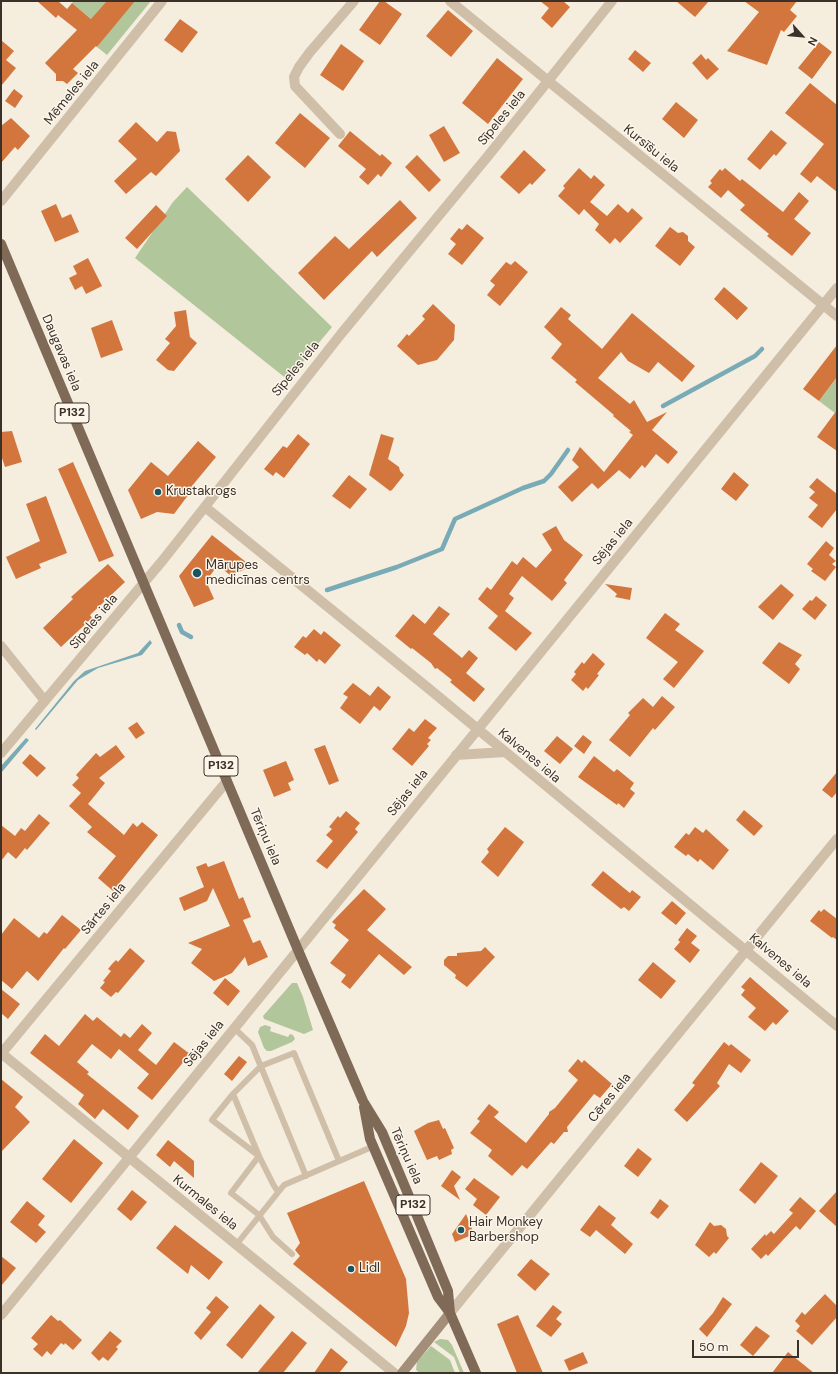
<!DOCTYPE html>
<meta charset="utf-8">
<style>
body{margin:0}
#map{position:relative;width:838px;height:1374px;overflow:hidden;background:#f5edde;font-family:"DM Sans",sans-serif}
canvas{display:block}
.frame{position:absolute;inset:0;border:2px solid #3b3129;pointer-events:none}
.north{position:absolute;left:782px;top:16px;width:40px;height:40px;-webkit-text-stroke:3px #fcf6eb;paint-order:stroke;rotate:117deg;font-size:11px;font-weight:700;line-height:16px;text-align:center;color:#3b3129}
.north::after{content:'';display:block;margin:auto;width:14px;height:18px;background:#3b3129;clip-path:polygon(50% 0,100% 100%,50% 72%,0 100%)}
.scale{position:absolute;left:692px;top:1340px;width:107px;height:18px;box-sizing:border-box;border:2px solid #3b3129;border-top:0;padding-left:5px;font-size:12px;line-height:14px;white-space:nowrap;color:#3b3129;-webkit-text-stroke:3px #fcf6eb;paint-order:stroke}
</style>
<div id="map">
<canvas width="838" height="1374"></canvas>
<div class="frame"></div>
<div class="north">N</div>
<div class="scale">50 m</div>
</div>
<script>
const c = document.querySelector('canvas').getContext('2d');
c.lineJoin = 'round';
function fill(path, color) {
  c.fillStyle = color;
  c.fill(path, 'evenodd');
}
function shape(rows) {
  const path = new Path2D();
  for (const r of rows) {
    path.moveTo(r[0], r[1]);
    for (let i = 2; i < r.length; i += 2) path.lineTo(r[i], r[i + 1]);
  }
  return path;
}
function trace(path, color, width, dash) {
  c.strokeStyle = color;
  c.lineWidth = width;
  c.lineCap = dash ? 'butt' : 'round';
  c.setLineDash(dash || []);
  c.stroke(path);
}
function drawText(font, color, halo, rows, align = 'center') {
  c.font = font + ' "DM Sans",sans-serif';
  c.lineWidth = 3;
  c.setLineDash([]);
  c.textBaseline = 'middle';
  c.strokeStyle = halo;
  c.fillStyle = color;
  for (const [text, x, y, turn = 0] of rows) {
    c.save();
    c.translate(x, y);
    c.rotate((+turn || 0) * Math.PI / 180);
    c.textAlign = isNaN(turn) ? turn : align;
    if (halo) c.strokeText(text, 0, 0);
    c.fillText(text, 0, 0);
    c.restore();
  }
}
const green = shape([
 [74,1,151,1,107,55,97,47,108,33,72,3],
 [187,187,332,327,288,380,135,258,173,202],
 [837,377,837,410,835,413,819,401],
 [292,983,297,983,303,997,313,1030,304,1034,264,1019,263,1016],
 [265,1025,271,1027,270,1031,288,1037,290,1034,293,1035,295,1039,292,1042,271,1051,267,1051,264,1048,258,1032,260,1027],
 [440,1339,448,1340,452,1345,464,1373,460,1373,454,1357,434,1342],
 [431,1346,450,1360,455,1373,420,1373,416,1370,417,1362]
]);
const water = shape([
 [150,640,152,643,142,655,98,668,78,680,36,730,35,729,74,681,85,671,138,653],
 [26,738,29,740,1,773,1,766]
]);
const stream = shape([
 [663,406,755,356,762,349],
 [327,590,397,567,442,549,455,519,523,488,544,481,551,474,568,450],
 [179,625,182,632,191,637]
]);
const building = shape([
 [37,1,58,1,67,9,72,3,91,19,107,1,135,1,97,47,96,46,73,69,78,73,67,84,63,81,56,81,56,74,45,63,77,30,58,15,56,18],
 [380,1,384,1,402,14,380,45,359,30],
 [540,1,563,1,570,7,552,28,541,18,549,8],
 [676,1,709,1,695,17],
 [744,1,797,1,790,10,797,16,784,32,781,30,767,65,727,51,759,12],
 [448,10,473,31,451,57,426,36],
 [180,19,198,32,182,53,164,40],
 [1,40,14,51,6,60,16,68,1,86],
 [819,42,832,52,812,79,798,68],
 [341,44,364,61,343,91,320,75],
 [635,50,651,63,643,72,628,59],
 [701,54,706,60,708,58,719,69,707,80,692,63],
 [497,58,523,79,488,124,462,103],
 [810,83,837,105,837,192,817,176,811,183,800,174,824,144,785,113],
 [14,89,23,96,15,108,5,101],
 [676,102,698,120,684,138,662,119],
 [300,113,330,138,305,168,275,143],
 [11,118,30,136,18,150,15,147,1,163,1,126],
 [136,122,157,142,167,131,176,132,180,151,156,176,151,172,126,194,114,181,137,159,118,141],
 [444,126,460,153,444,162,429,135],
 [771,130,787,143,776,156,774,154,760,170,747,159],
 [350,131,380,156,382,154,392,163,381,177,378,174,368,185,359,177,366,169,338,146],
 [524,150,546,170,532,185,530,183,519,194,500,177],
 [248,155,271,177,248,202,225,179],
 [417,155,441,180,429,192,405,167],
 [579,168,591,179,594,175,605,185,590,202,607,216,618,204,628,213,632,208,643,218,620,243,615,238,610,244,595,230,599,224,584,209,579,215,558,196,565,188,563,186],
 [725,168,740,181,742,179,783,212,799,192,809,201,794,219,811,233,792,256,767,236,769,234,740,210,745,205,728,190,721,198,708,187,712,183,710,181,720,169,722,171],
 [400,200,417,218,377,257,372,251,324,300,298,273,335,236,349,249],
 [56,204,62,218,71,214,79,232,55,242,41,211],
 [156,205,167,216,137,249,125,238],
 [467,224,484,238,462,265,448,254,456,244,450,239,459,228,462,230],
 [670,227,678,233,683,232,688,236,688,241,695,247,680,266,655,246],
 [88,258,102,286,86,294,82,286,75,290,69,278,77,274,73,266],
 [515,261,528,272,500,306,487,295,495,285,490,281,506,262,511,265],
 [724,287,748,308,737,320,714,299],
 [433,304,455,325,454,340,437,360,418,365,397,346,407,334,409,336,425,319,422,316],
 [561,307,571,315,568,319,602,349,632,313,695,366,682,382,658,362,649,373,628,361,621,352,598,378,630,404,634,400,647,422,667,412,652,430,678,452,668,464,656,454,645,468,642,465,630,479,619,470,598,489,592,483,572,502,558,487,579,467,572,460,580,447,604,472,633,435,629,432,631,431,613,416,614,415,575,382,577,380,551,358,562,344,544,327],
 [186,310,190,337,197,343,174,371,168,370,156,360,170,343,165,339,176,326,174,312],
 [112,320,123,350,101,358,91,328],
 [837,345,837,377,819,401,803,389],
 [837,410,837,451,817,437],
 [12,431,22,462,5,467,1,455,1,432],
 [298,434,310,444,284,478,276,472,273,476,264,469,283,446,287,448],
 [381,434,394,438,388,459,399,467,400,471,404,475,392,490,390,491,369,475],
 [198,441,216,457,187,492,189,494,174,514,157,512,141,519,128,490,151,462,168,476],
 [73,462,114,556,99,562,58,469],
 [734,472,749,485,736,501,721,489],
 [349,475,367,489,350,509,332,496],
 [817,478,837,494,837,509,822,528,808,517,818,505,809,498,815,492,809,487],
 [46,496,67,553,39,564,41,568,16,579,6,557,40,541,26,504],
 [556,526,564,540,583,555,564,580,567,583,552,601,522,576,509,594,514,598,505,611,532,633,516,651,488,628,498,616,478,599,487,587,491,590,512,561,517,565,523,557,536,568,552,550,542,534],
 [212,535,251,566,231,576,218,565,206,581,214,599,194,607,179,576],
 [826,541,834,548,829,555,836,561,832,564,836,567,825,581,811,571,813,569,807,564],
 [108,564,125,582,90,615,92,618,61,647,43,628,73,599,71,597],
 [605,584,632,588,630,600,615,597,617,594],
 [781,584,794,595,773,620,758,607],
 [816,596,827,605,815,620,802,609,810,600,812,601],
 [439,606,450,614,433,634,462,658,469,650,478,658,466,673,485,689,474,702,450,682,452,680,437,668,435,669,431,663,412,648,411,649,395,636,413,614,425,624],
 [665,613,680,624,675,630,704,651,674,688,663,679,678,662,646,638],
 [314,629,321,635,324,631,341,645,325,664,319,659,317,662,307,653,305,655,294,647,303,636,306,638],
 [779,642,802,655,795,664,800,669,789,684,762,663],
 [593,653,605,664,597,674,599,675,588,689,586,687,583,691,571,680,576,674,574,672,582,662,584,664],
 [353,683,370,696,378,686,391,697,380,711,374,706,360,724,340,708,348,697,343,694],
 [662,696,675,707,655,730,653,728,630,757,609,740,630,715,628,713,643,698,653,707],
 [425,719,437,728,428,738,431,740,427,744,429,746,412,766,392,749,409,728,414,732],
 [137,722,145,733,136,739,128,728],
 [583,735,592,742,584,754,574,746],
 [557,736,573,749,560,764,544,751],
 [116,745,125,757,99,778,105,783,88,804,124,835,133,823,137,827,142,822,158,835,113,891,98,878,116,856,87,832,92,827,69,806,81,793,72,785,79,778,76,775,96,753,100,757],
 [325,745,339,781,329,785,314,749],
 [30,754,46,768,37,777,22,763],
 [594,756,614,772,617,769,634,783,630,789,635,793,624,808,618,803,617,805,578,777],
 [286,761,294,780,288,783,291,790,274,797,263,770],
 [837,772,837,792,832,798,822,790],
 [744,810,763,826,754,836,736,820],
 [346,811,360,823,355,829,358,832,327,869,316,861,333,841,326,835,332,829,329,827,338,816,340,818],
 [39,814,50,823,27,850,25,848,16,859,8,852,1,861,1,825,15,836,21,828,25,831],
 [505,827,524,842,498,877,481,862,489,852,487,849],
 [695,827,703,833,706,829,729,850,713,870,700,859,698,862,688,854,686,856,674,847,686,833,689,835],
 [224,861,239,899,243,897,251,917,243,920,253,943,260,940,268,957,248,966,245,957,232,973,214,981,191,963,202,949,188,943,230,926,213,888,207,901,184,911,179,898,204,887,196,867,206,863,208,867],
 [603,871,630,893,632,890,641,897,629,911,624,907,621,909,591,885],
 [364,889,386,909,367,930,412,967,404,975,379,954,350,989,341,982,346,975,330,963,349,940,334,928,336,925,332,922],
 [672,901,686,913,676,925,661,913],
 [824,909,837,919,837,940,833,937,832,938,810,921,819,910,821,912],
 [62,915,81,930,65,949,64,948,38,981,27,971,12,989,1,980,1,935,14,918,39,938,44,932,47,934],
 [687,928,697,936,691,943,700,950,690,963,674,949,680,942,678,940],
 [485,947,495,957,467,987,455,978,456,975,444,965,444,960,448,956,457,956,457,953,481,951],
 [130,948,145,961,118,993,116,992,111,997,100,988,105,982,103,981,111,971,108,969,112,964,116,960,118,962],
 [653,962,676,981,661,999,638,980],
 [750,977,789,1011,776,1025,773,1022,765,1031,748,1017,756,1008,741,995,745,990,741,987],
 [225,978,240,991,228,1006,213,993],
 [1,989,20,1004,8,1019,1,1013],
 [85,1014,93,1021,97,1017,121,1037,124,1033,130,1038,142,1024,152,1033,138,1050,156,1065,174,1042,190,1054,152,1100,137,1088,149,1074,119,1049,111,1059,92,1044,77,1062,89,1072,87,1074,139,1116,128,1130,103,1109,95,1119,78,1104,84,1095,30,1053,45,1034,59,1046],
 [724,1042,729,1046,731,1044,751,1060,741,1073,729,1064,717,1083,720,1086,687,1122,674,1110,695,1085,692,1083],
 [239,1056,247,1062,232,1081,224,1074],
 [578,1059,582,1063,584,1060,612,1084,600,1098,594,1094,567,1127,568,1132,564,1132,554,1144,551,1142,527,1169,522,1165,512,1176,488,1156,492,1150,470,1133,480,1121,477,1119,489,1104,499,1112,494,1117,526,1143,549,1114,549,1112,555,1108,578,1080,568,1071],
 [1,1079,23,1097,15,1107,30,1122,1,1152],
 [439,1120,443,1129,445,1128,454,1148,451,1150,452,1154,439,1160,437,1156,427,1160,414,1131,428,1123],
 [74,1139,103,1163,71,1203,42,1179],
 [168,1140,194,1161,194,1178,174,1161,170,1167,156,1155],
 [638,1148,652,1159,638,1177,624,1166],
 [761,1162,778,1176,755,1204,739,1190],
 [452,1170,461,1177,454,1186,460,1200,441,1186],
 [474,1178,500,1197,486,1215,473,1205,477,1199,465,1189],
 [364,1181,406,1279,409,1313,406,1326,396,1347,293,1264,300,1256,295,1250,300,1243,287,1213],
 [132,1190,147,1202,131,1221,117,1209],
 [837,1191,837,1227,819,1211],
 [800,1197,816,1211,800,1230,796,1226,768,1256,766,1254,761,1259,751,1249,765,1234,766,1236,771,1231,774,1234,793,1213,789,1210],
 [660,1199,669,1206,658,1219,650,1213],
 [27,1201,45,1216,38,1225,46,1232,36,1243,10,1222],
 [599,1205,616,1218,611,1225,633,1244,625,1254,596,1230,590,1237,580,1230],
 [466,1214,474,1234,455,1242,452,1234],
 [710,1222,714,1226,721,1225,726,1229,727,1236,729,1238,716,1254,714,1252,709,1257,695,1245],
 [175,1225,223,1262,209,1280,191,1265,188,1274,156,1248],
 [1,1256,16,1268,1,1286],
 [531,1259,550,1274,535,1291,517,1275],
 [825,1294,837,1306,837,1317,812,1345,796,1331,800,1326,795,1321,802,1312,805,1315],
 [216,1296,229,1307,201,1340,194,1333,211,1312,206,1308],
 [723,1297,732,1304,707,1337,699,1329,713,1313],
 [260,1304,275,1317,242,1359,226,1345],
 [553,1305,562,1312,556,1319,562,1324,551,1337,536,1326],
 [51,1315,58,1321,60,1320,82,1340,73,1350,65,1343,64,1345,61,1343,51,1355,47,1351,42,1357,33,1349,38,1344,31,1338],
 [518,1315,543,1373,517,1373,497,1324],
 [756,1326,770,1336,753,1356,740,1345],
 [110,1331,122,1341,116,1347,118,1349,108,1361,103,1357,99,1361,91,1353],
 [292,1331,307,1343,283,1373,257,1373],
 [331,1348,348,1362,339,1373,314,1373],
 [583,1352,588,1363,569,1371,564,1360],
 [788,1352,814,1373,772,1373]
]);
const service = shape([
 [234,1028,252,1045,306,1176],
 [233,1094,259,1156,273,1184,278,1192],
 [236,1245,284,1185,374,1146],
 [292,1254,273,1237,259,1215,231,1193,259,1156,212,1120,233,1094,261,1066,294,1053,339,1161]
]);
const minor = shape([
 [450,1,837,316],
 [340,134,295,86,294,77,299,67,310,52,354,1],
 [1,201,162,1],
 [205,507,428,688,837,1026],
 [1,646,45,701],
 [1,753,163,560,341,334,488,156,612,1],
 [456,755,505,752],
 [1,1053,394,1373],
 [1,1054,227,781],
 [450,1313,837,839],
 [1,1315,837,288]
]);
const secondary = shape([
 [402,1373,450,1313]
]);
const primary = shape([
 [1,244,298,950,363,1101,382,1132,408,1194,448,1291,450,1313],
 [364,1107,370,1139,438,1297,450,1313,476,1373]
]);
const markers = [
 [158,492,4,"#195462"],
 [197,573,5,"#195462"],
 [461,1230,4,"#195462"],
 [351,1269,4,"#195462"]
];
const shields = [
 [72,413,34],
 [221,766,34],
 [413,1205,34]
];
const shieldNames = [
 ["P132",72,413],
 ["P132",221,766],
 ["P132",413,1205]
];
const streetNames = [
 ["Mēmeles iela",72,93,-51],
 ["Sīpeles iela",502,118,-51],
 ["Kursīšu iela",651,149,39],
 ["Daugavas iela",61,353,67],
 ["Sīpeles iela",296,369,-51],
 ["Sējas iela",613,542,-51],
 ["Sīpeles iela",94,622,-50],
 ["Kalvenes iela",529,756,40],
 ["Sējas iela",408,793,-51],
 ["Tēriņu iela",265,837,67],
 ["Sārtes iela",104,909,-51],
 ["Kalvenes iela",780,961,40],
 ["Sējas iela",204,1044,-51],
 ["Cēres iela",610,1098,-51],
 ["Tēriņu iela",406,1156,66],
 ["Kurmales iela",205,1203,39]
];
const poiNames = [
 ["Krustakrogs",166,492],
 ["Mārupes",206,566],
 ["medicīnas centrs",206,581],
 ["Hair Monkey",469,1223],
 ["Barbershop",469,1238],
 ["Lidl",359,1269]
];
fill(green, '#b2c69c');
fill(water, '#79abb6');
trace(stream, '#79abb6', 4.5);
fill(building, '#d3763e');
trace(service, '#cfbfa8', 6);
trace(minor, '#cfbfa8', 10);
trace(secondary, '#a38e79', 10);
trace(primary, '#7f6a58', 10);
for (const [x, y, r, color] of markers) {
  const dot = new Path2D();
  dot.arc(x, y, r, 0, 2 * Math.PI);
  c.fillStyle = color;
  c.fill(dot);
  trace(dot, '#fcf6eb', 1.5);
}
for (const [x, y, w] of shields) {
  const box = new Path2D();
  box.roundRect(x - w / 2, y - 10, w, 20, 3);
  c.fillStyle = '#fcf6eb';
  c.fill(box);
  trace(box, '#3b3129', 1);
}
drawText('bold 12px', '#3b3129', null, shieldNames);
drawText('13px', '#3b3129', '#fcf6eb', streetNames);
drawText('13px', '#3b3129', '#fcf6eb', poiNames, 'left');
</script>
